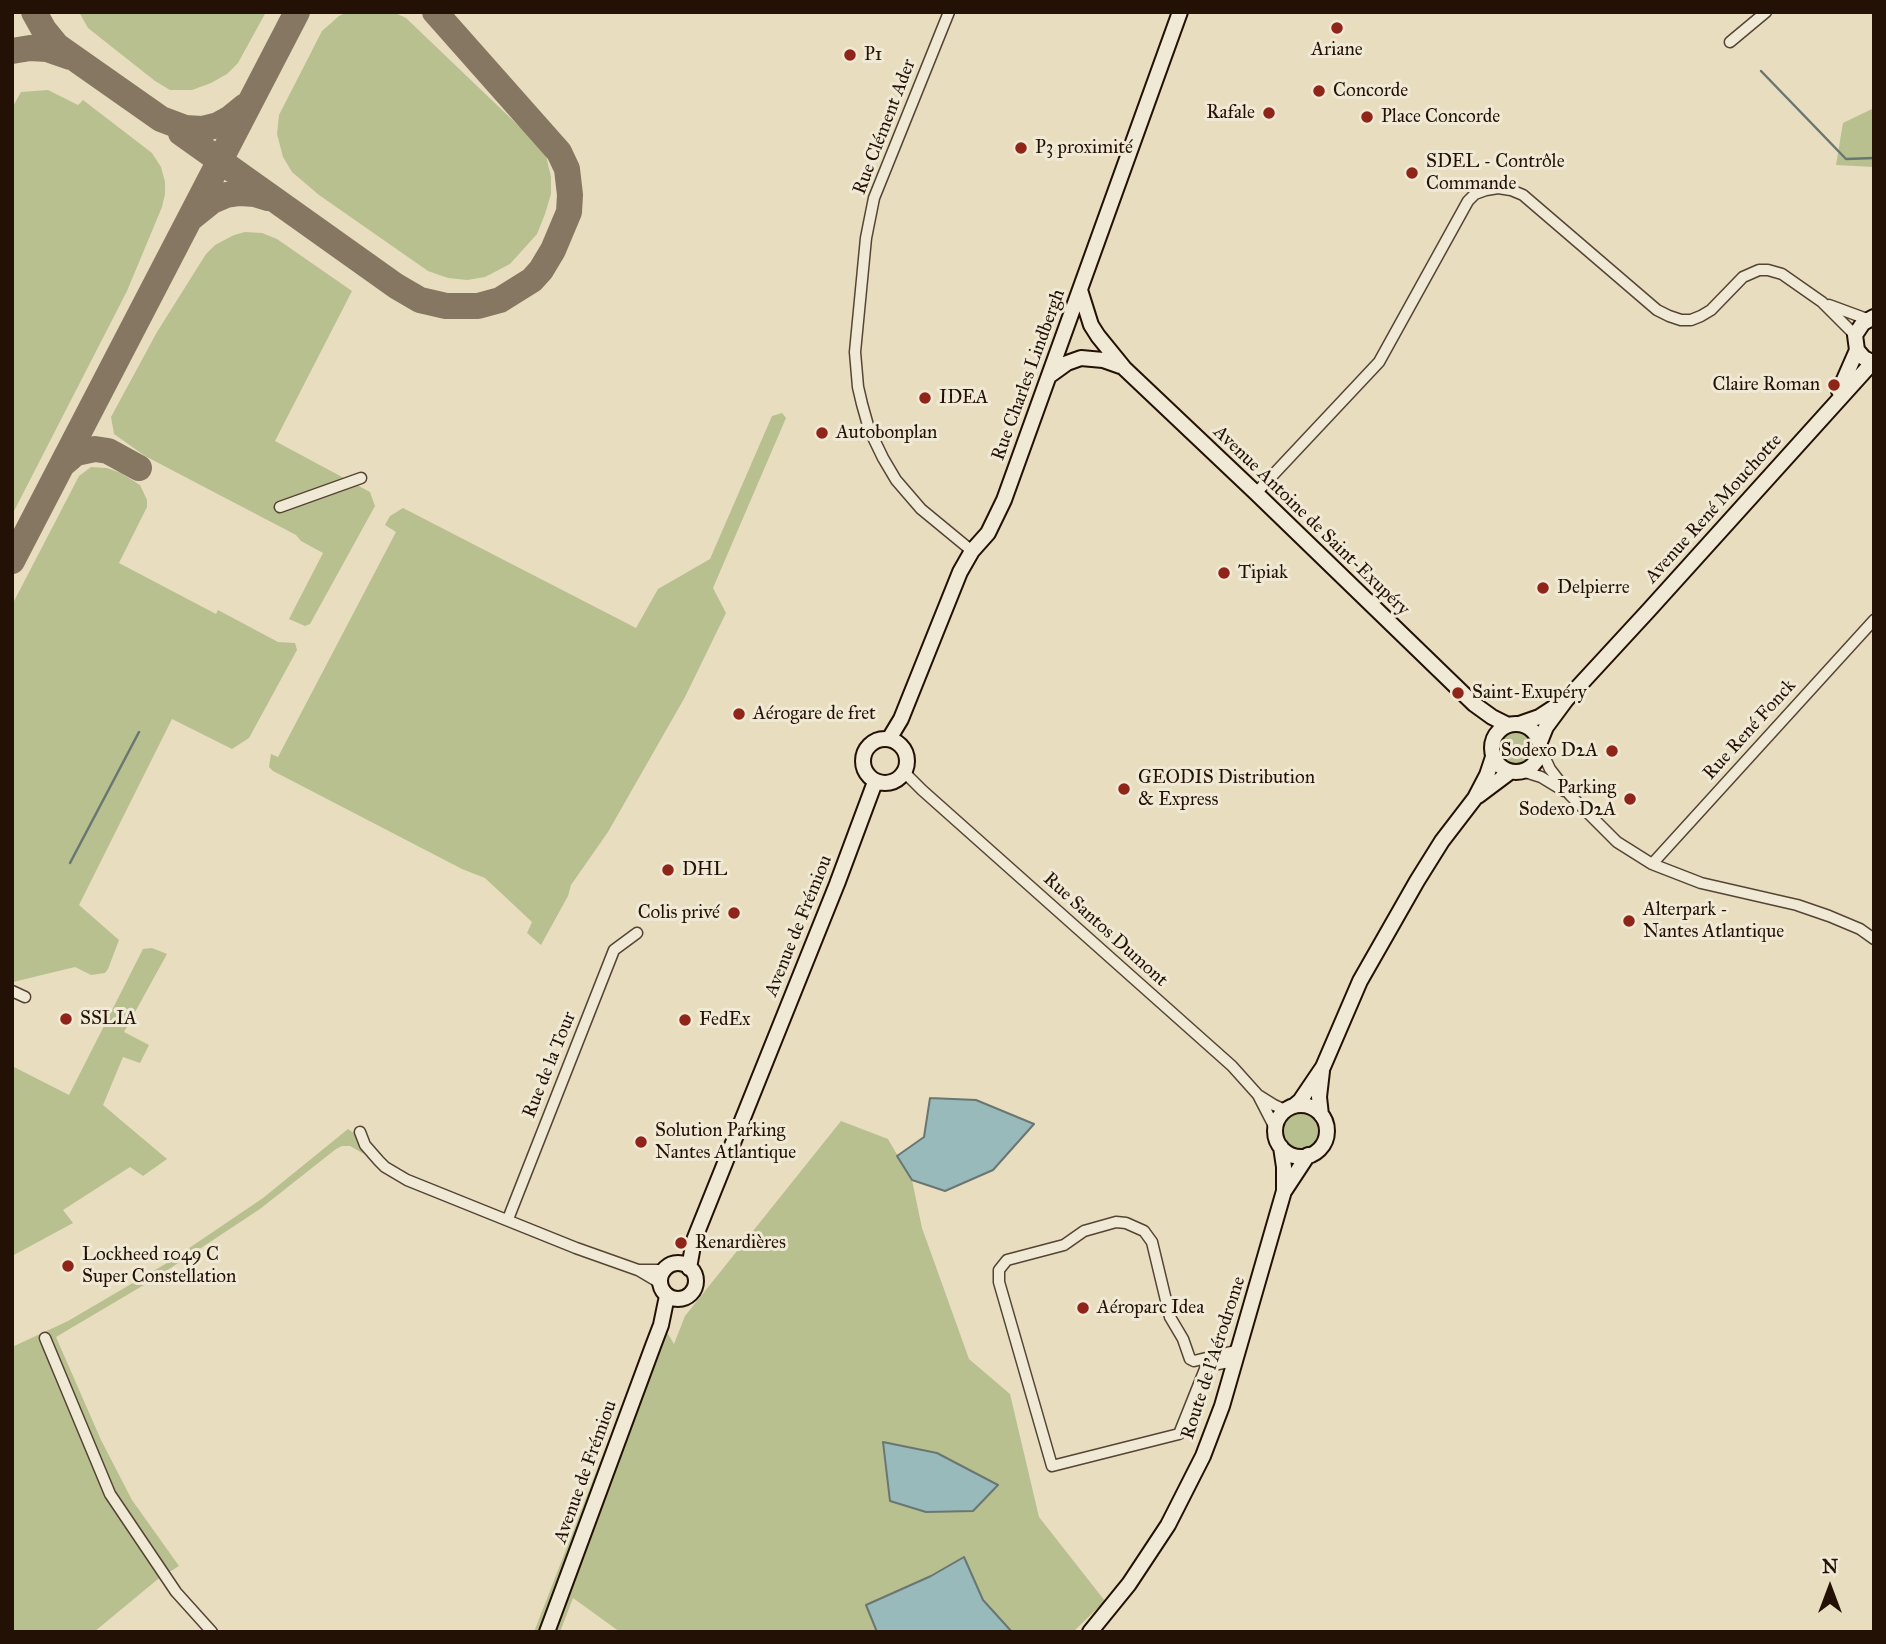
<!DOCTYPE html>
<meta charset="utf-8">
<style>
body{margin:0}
#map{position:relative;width:1886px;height:1644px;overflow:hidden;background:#e8ddbf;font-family:"IM FELL Great Primer",serif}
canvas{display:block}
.frame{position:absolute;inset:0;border:14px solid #241105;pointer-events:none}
.north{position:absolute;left:1795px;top:1553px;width:70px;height:70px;-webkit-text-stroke:5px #f0e9d5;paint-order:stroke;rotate:0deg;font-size:19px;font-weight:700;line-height:28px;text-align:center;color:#241105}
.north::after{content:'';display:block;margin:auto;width:24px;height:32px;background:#241105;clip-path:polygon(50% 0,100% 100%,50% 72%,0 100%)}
</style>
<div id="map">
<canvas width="1886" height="1644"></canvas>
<div class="frame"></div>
<div class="north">N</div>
</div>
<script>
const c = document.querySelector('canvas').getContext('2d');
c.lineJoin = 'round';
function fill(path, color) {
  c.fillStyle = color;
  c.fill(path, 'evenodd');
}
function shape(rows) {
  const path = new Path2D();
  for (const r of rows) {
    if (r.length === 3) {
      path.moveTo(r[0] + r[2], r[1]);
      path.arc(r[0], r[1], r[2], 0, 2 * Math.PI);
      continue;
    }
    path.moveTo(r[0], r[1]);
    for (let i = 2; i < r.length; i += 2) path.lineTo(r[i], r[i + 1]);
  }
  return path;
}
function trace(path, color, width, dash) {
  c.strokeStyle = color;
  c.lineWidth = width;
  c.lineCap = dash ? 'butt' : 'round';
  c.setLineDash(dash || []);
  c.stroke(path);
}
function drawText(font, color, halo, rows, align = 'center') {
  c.font = font + ' "IM FELL Great Primer",serif';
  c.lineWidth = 6;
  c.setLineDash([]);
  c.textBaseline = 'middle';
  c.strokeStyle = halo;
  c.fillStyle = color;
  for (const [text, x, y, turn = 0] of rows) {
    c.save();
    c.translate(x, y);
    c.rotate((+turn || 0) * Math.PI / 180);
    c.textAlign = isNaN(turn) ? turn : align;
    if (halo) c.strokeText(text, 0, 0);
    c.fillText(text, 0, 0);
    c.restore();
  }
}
const green = shape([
 [79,12,266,12,238,63,227,74,211,83,192,90,170,90,155,81,88,28],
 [347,12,393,12,406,18,545,151,551,177,551,194,545,214,537,234,510,264,485,277,467,280,448,278,428,271,319,195,292,172,283,157,277,134,279,115,322,31,339,16],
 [48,90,78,105,83,100,152,153,161,167,165,182,165,194,162,207,127,291,12,515,12,108,21,92],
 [1874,108,1874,167,1836,165,1843,123],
 [245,232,262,233,277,239,352,291,275,441,370,492,375,506,310,624,305,626,289,619,323,553,301,541,296,535,145,456,114,434,111,417,157,332,206,254,215,245,234,235],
 [782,413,786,418,713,588,726,613,685,697,608,832,571,885,568,896,541,945,527,933,532,922,485,878,462,869,273,771,269,767,271,754,278,757,396,532,385,525,390,516,403,508,636,628,658,589,710,559,772,416],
 [91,467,107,468,121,473,140,485,147,500,147,507,119,563,216,614,218,610,278,642,295,643,297,650,249,738,232,749,172,719,79,905,119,940,108,969,105,973,91,975,75,967,13,982,12,605,79,476],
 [1516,748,17],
 [152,948,167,954,124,1032,149,1045,140,1063,123,1057,103,1105,167,1159,143,1176,130,1167,63,1210,73,1223,12,1256,12,1066,69,1095,143,949],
 [1301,1131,19],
 [841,1121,888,1139,912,1180,922,1228,969,1359,1010,1394,1039,1517,1105,1601,1073,1632,620,1632,573,1598,560,1632,534,1632,657,1315,674,1344,685,1316],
 [348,1129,355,1134,364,1154,350,1146,342,1146,336,1149,260,1209,154,1279,56,1337,101,1440,132,1500,179,1566,158,1579,94,1632,12,1632,12,1347,68,1321,167,1263,263,1198]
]);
const water = shape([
 [930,1098,976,1100,1034,1124,993,1170,945,1191,912,1180,897,1156,924,1137,930,1098],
 [883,1442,937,1453,998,1485,973,1511,926,1512,890,1501,883,1442],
 [964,1557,983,1600,1012,1632,877,1632,866,1605,931,1576,964,1557]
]);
const stream = shape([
 [1761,71,1846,159,1874,158],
 [70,863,139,732]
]);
const taxiway = shape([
 [34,12,44,30,57,46,161,119,185,128,202,129,218,125,229,119,245,106],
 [12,51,30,48,47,49,70,57],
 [181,133,396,286,420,300,446,306,478,306,500,300,532,280,541,270,553,250,569,212,570,195,567,169,559,152,435,12],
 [192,217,212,201,226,195,240,193,255,194,268,198],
 [62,465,76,453,95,449,108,451,139,468],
 [12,561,297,12]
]);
const street = shape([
 [949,12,874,198,866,238,855,352,858,387,862,404,869,429,883,458,896,480,921,509,972,551],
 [1730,42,1766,12],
 [1829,305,1867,319],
 [1256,493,1379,362,1468,201,1475,194,1486,190,1498,188,1511,190,1523,195,1657,310,1669,316,1681,320,1691,320,1701,316,1711,310,1743,277,1759,270,1768,270,1782,274,1822,302,1855,335],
 [280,507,361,478],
 [1541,750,1550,769,1570,795,1617,842,1652,864,1701,883,1797,905,1829,916,1860,929,1874,939],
 [1522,771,1541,777,1564,791],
 [904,772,922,790,1232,1066,1258,1095,1274,1105,1285,1110],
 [1652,864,1874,620],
 [12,991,25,997],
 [1258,1095,1275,1128],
 [360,1132,365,1145,379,1161,385,1167,407,1180,576,1248,638,1270,660,1283],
 [508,1219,614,950,637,933],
 [638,1270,664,1270],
 [45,1338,110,1494,176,1592,212,1632],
 [1236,1361,1212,1365,1205,1369,1179,1434,1052,1466,999,1282,999,1270,1007,1260,1064,1245,1084,1231,1116,1222,1126,1223,1144,1231,1152,1242,1170,1317,1183,1339,1190,1359,1194,1361,1239,1350]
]);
const secondary = shape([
 [1080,290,1091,325,1098,336,1124,368,1256,493,1474,704,1492,717,1508,725],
 [1874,317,1863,323,1855,335,1857,350,1864,358,1874,363],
 [1049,376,1067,363,1081,358,1103,360,1120,366],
 [1839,391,1857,350],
 [1516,748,24],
 [1519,724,1539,717,1559,704],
 [885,761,22],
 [889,739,901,719,960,572,972,551,988,533,1004,500,1180,12],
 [1540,742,1546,727,1566,700,1649,610,1872,363],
 [1478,796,1510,772],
 [1301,1131,26],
 [1294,1106,1300,1101,1323,1067,1360,981,1417,881,1442,841,1475,798,1487,775,1493,757],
 [1321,1115,1319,1097,1322,1071],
 [1285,1190,1308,1155],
 [678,1281,18],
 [689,1268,694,1240,837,884,875,782],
 [547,1632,653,1346,661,1325,667,1296],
 [1090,1632,1129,1584,1168,1525,1203,1456,1222,1406,1284,1191,1284,1167,1281,1147]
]);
const markers = [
 [1337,28,7,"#8f2418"],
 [850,55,7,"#8f2418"],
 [1319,91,7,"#8f2418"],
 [1269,113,7,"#8f2418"],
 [1367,117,7,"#8f2418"],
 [1021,148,7,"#8f2418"],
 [1412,173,7,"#8f2418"],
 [1834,385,7,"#8f2418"],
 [925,398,7,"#8f2418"],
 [822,433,7,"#8f2418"],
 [1224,573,7,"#8f2418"],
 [1543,588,7,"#8f2418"],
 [1458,693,7,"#8f2418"],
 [739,714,7,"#8f2418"],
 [1612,751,7,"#8f2418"],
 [1124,789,7,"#8f2418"],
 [1630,799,7,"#8f2418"],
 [668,870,7,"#8f2418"],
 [734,913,7,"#8f2418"],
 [1629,921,7,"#8f2418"],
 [66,1019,7,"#8f2418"],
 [685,1020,7,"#8f2418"],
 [641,1142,7,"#8f2418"],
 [681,1243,7,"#8f2418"],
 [68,1266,7,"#8f2418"],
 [1083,1308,7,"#8f2418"]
];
const poiNames = [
 ["Ariane",1337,50,"center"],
 ["P1",864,55],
 ["Concorde",1333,91],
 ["Rafale",1255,113,"right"],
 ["Place Concorde",1381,117],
 ["P3 proximité",1035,148],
 ["SDEL - Contrôle",1426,162],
 ["Commande",1426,184],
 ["Claire Roman",1820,385,"right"],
 ["IDEA",939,398],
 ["Autobonplan",836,433],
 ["Tipiak",1238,573],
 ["Delpierre",1557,588],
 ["Saint-Exupéry",1472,693],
 ["Aérogare de fret",753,714],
 ["Sodexo D2A",1598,751,"right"],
 ["GEODIS Distribution",1138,778],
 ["& Express",1138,800],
 ["Parking",1616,788,"right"],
 ["Sodexo D2A",1616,810,"right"],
 ["DHL",682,870],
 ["Alterpark -",1643,910],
 ["Nantes Atlantique",1643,932],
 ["Colis privé",720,913,"right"],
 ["SSLIA",80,1019],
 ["FedEx",699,1020],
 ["Solution Parking",655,1131],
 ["Nantes Atlantique",655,1153],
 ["Renardières",695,1243],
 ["Lockheed 1049 C",82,1255],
 ["Super Constellation",82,1277],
 ["Aéroparc Idea",1097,1308]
];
const streetNames = [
 ["Rue Clément Ader",885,127,-69],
 ["Rue Charles Lindbergh",1029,375,-70],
 ["Avenue René Mouchotte",1714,509,-48],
 ["Avenue Antoine de Saint-Exupéry",1311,521,44],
 ["Rue René Fonck",1750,730,-48],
 ["Avenue de Frémiou",799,926,-68],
 ["Rue Santos Dumont",1105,930,42],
 ["Rue de la Tour",550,1065,-68],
 ["Route de l'Aérodrome",1214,1358,-72],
 ["Avenue de Frémiou",586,1472,-70]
];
fill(green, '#b8c090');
fill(water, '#99baba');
trace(water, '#6a7672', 2);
trace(stream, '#6a7672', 2.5);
trace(taxiway, '#867762', 26);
trace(street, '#554434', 13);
trace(secondary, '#241105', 18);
trace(street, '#f0e9d5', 10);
trace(secondary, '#f0e9d5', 14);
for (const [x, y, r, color] of markers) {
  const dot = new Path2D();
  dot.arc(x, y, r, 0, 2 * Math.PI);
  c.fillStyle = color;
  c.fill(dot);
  trace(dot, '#f0e9d5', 2.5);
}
drawText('19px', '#241105', '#f0e9d5', poiNames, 'left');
drawText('19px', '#241105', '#f0e9d5', streetNames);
</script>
